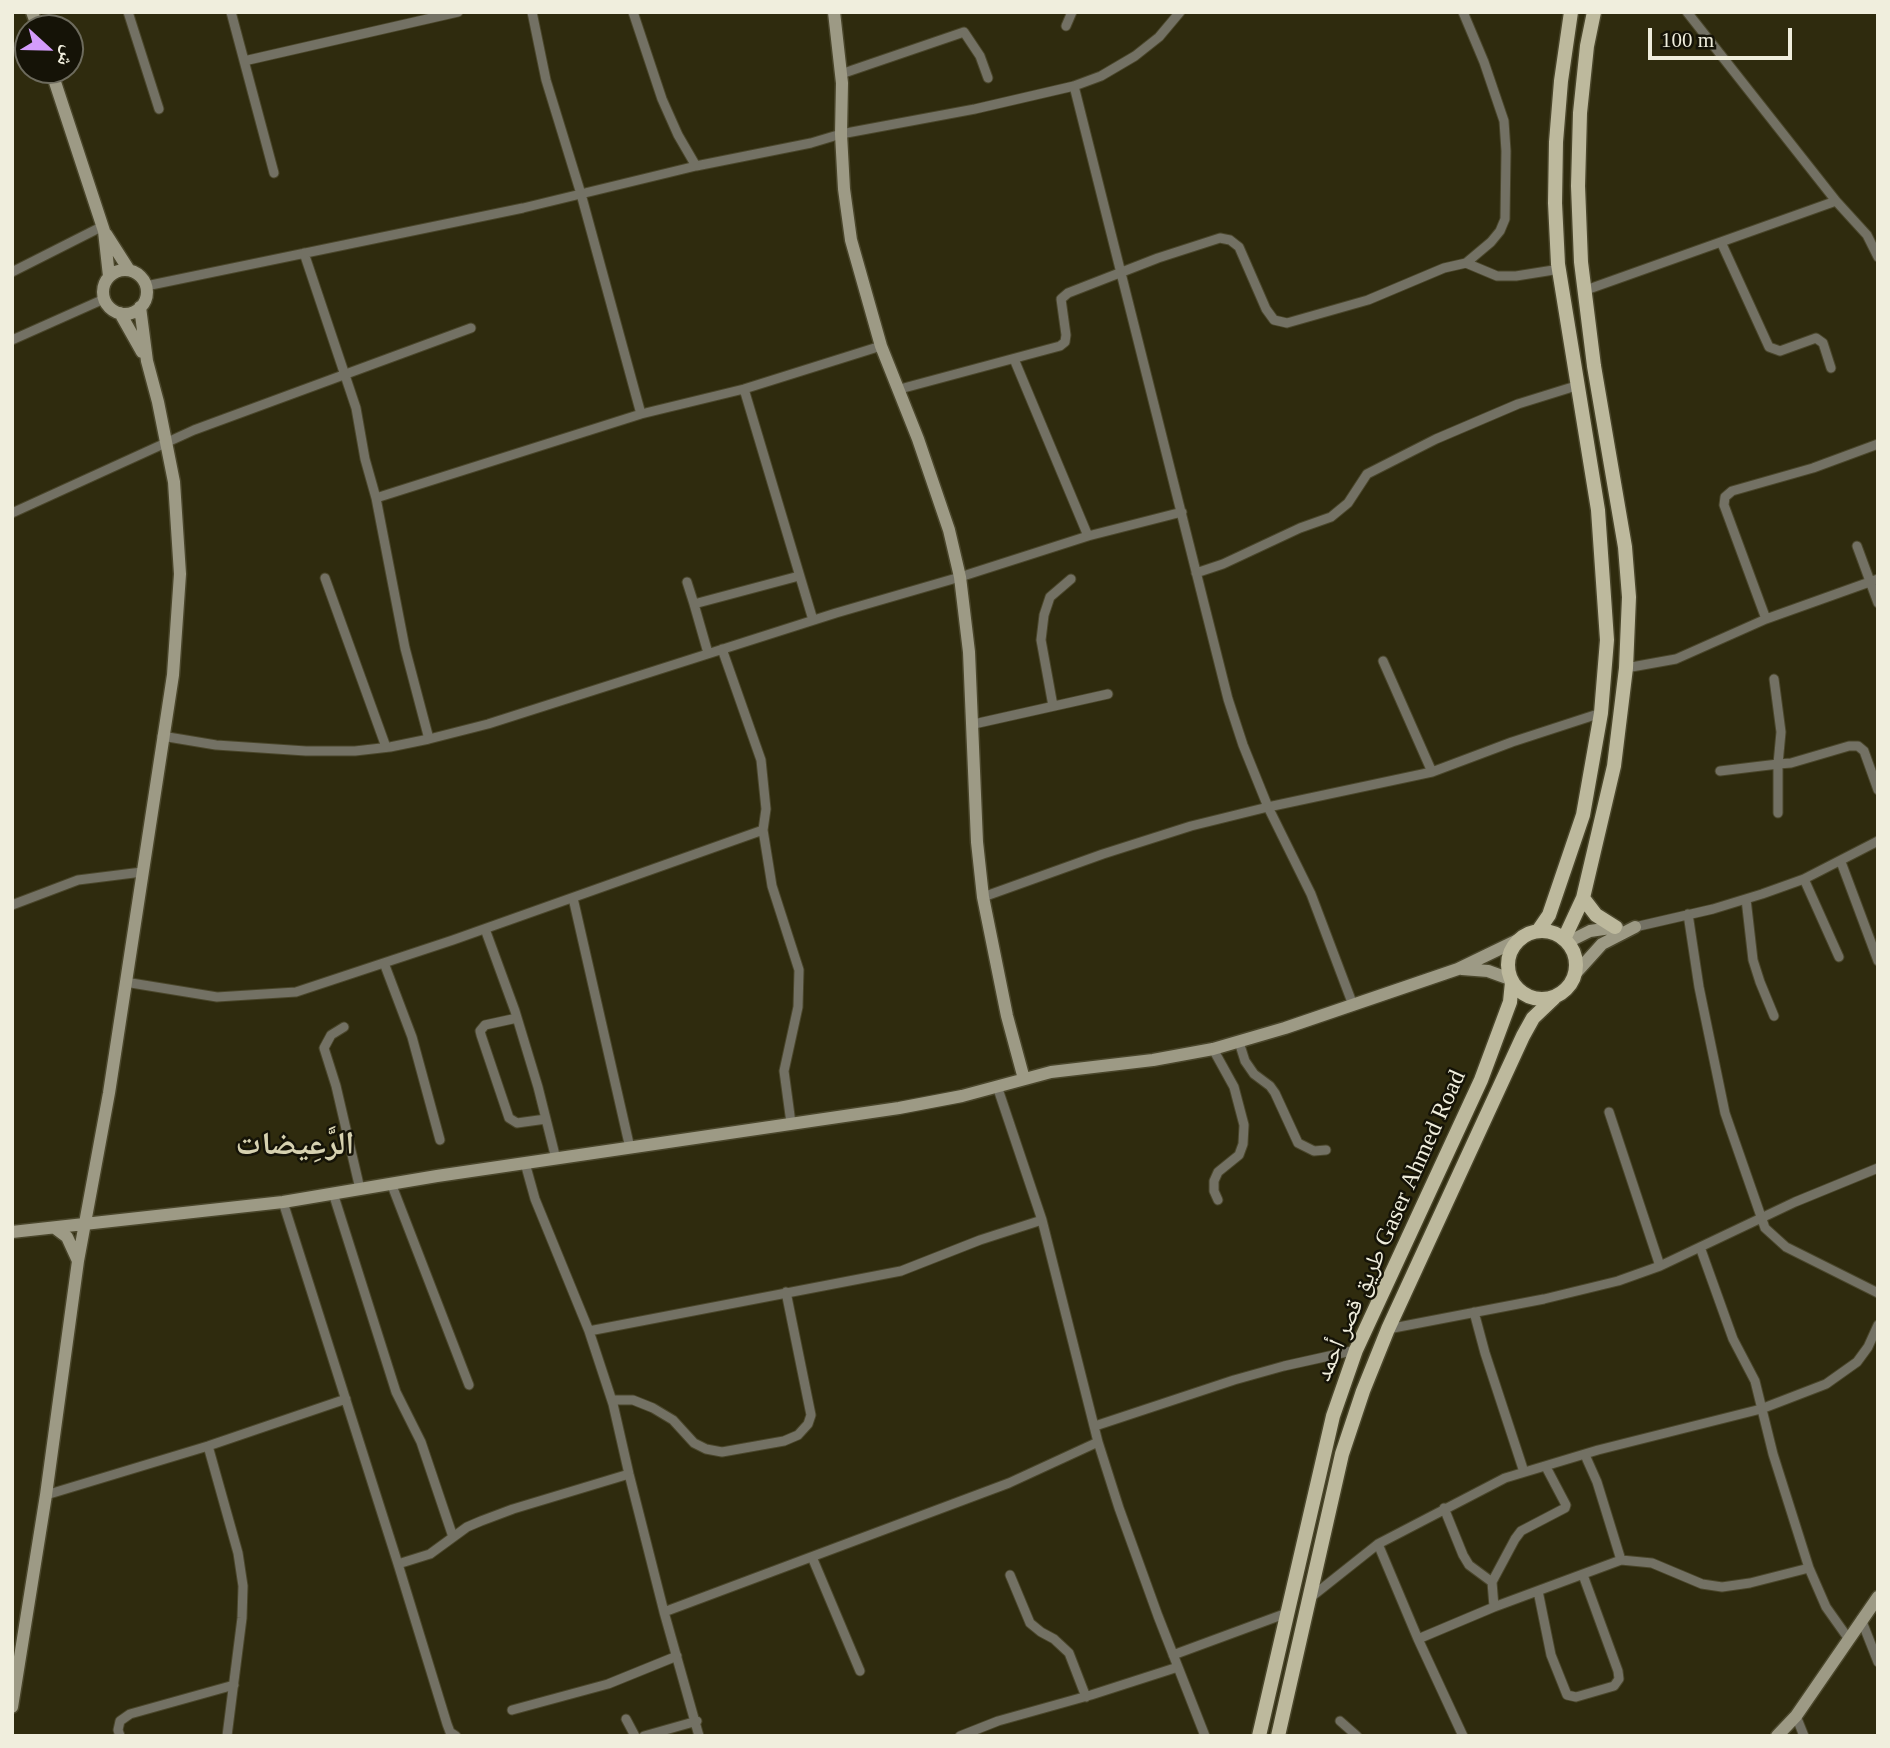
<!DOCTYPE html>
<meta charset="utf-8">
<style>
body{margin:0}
#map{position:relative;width:1890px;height:1748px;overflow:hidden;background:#2f2b0e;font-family:"Times New Roman","Noto Naskh Arabic",serif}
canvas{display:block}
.frame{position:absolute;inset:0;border:14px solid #f0eedd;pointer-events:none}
.north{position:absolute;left:14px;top:14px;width:70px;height:70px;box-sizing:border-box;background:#151307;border:2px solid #6d6b5d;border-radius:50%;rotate:112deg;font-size:19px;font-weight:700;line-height:28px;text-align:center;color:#f0eedd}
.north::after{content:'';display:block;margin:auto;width:24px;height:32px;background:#d49cfc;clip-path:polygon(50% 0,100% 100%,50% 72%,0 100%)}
.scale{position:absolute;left:1648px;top:28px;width:144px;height:32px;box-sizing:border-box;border:4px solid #f0eedd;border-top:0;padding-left:9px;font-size:21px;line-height:24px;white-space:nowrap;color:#f0eedd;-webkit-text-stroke:5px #151307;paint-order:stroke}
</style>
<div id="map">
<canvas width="1890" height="1748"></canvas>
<div class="frame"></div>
<div class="north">ش</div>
<div class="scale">100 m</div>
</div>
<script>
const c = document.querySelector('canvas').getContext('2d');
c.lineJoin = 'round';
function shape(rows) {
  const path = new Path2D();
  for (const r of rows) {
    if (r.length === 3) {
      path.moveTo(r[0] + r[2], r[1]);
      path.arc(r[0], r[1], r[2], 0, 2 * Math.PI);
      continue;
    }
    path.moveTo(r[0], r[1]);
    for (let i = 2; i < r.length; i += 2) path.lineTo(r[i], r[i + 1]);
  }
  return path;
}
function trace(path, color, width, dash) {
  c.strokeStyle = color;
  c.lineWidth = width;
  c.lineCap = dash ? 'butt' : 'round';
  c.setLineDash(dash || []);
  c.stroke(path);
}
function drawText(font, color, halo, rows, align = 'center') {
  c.font = font + ' "Times New Roman","Noto Naskh Arabic",serif';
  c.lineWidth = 5;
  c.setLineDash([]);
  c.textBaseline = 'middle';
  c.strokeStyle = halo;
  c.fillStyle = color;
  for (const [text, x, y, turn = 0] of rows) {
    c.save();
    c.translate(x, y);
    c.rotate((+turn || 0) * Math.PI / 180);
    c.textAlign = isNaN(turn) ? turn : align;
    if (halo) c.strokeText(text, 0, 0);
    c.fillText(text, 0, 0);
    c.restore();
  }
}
const street = shape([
 [128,12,159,109],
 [231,12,274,173],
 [532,12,546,80,581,194,641,414],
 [633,12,662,99,678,135,696,166],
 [1463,12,1484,62,1504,121,1506,151,1505,219,1500,231,1491,242,1466,263],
 [1687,12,1836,201,1867,235,1878,257],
 [1066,26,1072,12],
 [244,61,458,12],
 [841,74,964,32,980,56,988,78],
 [1074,86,1228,699,1243,745,1268,807,1311,894,1353,1005],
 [1721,242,1769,347,1780,351,1816,338,1823,343,1831,368],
 [304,253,356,408,365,459,376,498,405,648,429,739],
 [12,272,103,226],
 [146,286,523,208,696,166,811,143,841,134,975,109,1074,86,1101,76,1135,56,1159,37,1180,12],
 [1586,290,1836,201],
 [12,340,104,299],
 [1014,359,1088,536],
 [744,389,813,620],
 [900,389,1060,346,1065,342,1066,335,1061,299,1068,293,1158,258,1220,238,1230,240,1239,247,1266,309,1274,320,1287,323,1368,300,1444,268,1466,263,1497,276,1516,276,1560,269],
 [376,498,641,414,744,389,881,346],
 [12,513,194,430,471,328],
 [1857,546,1878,603],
 [1196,573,1223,564,1300,528,1331,517,1348,503,1367,474,1436,439,1518,404,1579,385],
 [325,578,386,747],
 [687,582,694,604],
 [1766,619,1724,505,1725,497,1732,491,1813,468,1878,444],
 [722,649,761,760,766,809,763,830,772,886,799,970,798,1007,784,1071,791,1123],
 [708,653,694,604,799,576],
 [1383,661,1432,772],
 [1626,668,1676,659,1766,619,1878,579],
 [1774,679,1781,732,1778,764,1791,763,1849,746,1858,746,1864,751,1878,790],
 [1053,706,1041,640,1044,615,1050,597,1071,579],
 [974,724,1108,694],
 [162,736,216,745,306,751,355,751,390,747,429,739,488,724,836,613,960,577,1088,536,1182,512],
 [1720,771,1778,764,1778,813],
 [1841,862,1878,961],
 [1804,879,1839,957],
 [983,897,1103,854,1191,826,1268,807,1432,772,1512,742,1601,713],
 [573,898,630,1148],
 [1746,899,1753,960,1760,982,1774,1016],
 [12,905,78,880,142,872],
 [1688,914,1699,987,1725,1113,1765,1228,1786,1247,1878,1293],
 [1635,927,1713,909,1762,894,1804,879,1878,841],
 [485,929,515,1011,538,1087,556,1159],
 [384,963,412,1037,440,1140],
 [125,982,217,997,296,992,453,940,763,830],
 [517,1018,485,1025,480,1031,481,1035,509,1118,517,1123,546,1119],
 [344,1027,331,1035,324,1048,336,1086,360,1189],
 [1239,1042,1245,1061,1254,1074,1270,1086,1275,1093,1298,1143,1314,1151,1326,1150],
 [1213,1049,1234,1087,1244,1125,1243,1144,1239,1155,1218,1172,1214,1181,1214,1191,1218,1200],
 [997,1086,1042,1220,1098,1442,1119,1508,1158,1616,1205,1736],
 [1609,1112,1660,1266],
 [525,1163,535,1199,589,1331,613,1404,629,1474,664,1612,699,1736],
 [391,1183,469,1385],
 [333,1193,396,1392,421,1442,453,1537],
 [283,1202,398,1564,447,1724,450,1732,456,1736],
 [1700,1247,1733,1339,1755,1381,1773,1454,1809,1568,1826,1607,1848,1638],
 [1474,1312,1485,1353,1524,1472],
 [1388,1329,1544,1299,1618,1281,1660,1266,1795,1202,1878,1168],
 [589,1331,901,1271,980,1240,1042,1220],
 [612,1400,633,1400,653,1408,673,1420,694,1443,706,1449,722,1452,784,1441,798,1435,808,1424,811,1415,786,1292],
 [1095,1426,1234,1380,1284,1366,1356,1350],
 [208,1446,238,1553,243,1586,242,1618,227,1736],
 [1585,1455,1597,1482,1621,1560],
 [46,1495,208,1446,346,1399],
 [1444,1508,1463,1555,1469,1565,1492,1582],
 [1378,1544,1418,1639,1463,1736],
 [812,1557,860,1671],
 [398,1564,430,1554,467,1527,481,1521,513,1509,629,1474],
 [1010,1575,1030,1623,1041,1632,1054,1639,1069,1653,1086,1697],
 [1538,1591,1551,1655,1567,1695,1576,1697,1614,1686,1619,1679,1618,1671,1583,1575],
 [1310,1598,1378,1544,1505,1478,1598,1450,1761,1409,1826,1384,1857,1362,1868,1347,1878,1325],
 [1494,1607,1492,1582,1515,1539,1521,1531,1565,1508,1566,1505,1546,1467],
 [664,1612,1009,1483,1098,1442],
 [1861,1619,1878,1662],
 [1418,1639,1494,1607,1621,1560,1652,1563,1702,1584,1722,1587,1750,1583,1809,1568],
 [1173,1655,1287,1613],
 [512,1710,608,1684,677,1656],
 [1796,1716,1804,1736],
 [626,1719,635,1736],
 [1340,1721,1357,1736],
 [120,1736,118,1730,120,1721,130,1714,234,1685],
 [644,1736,697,1721],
 [960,1736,998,1721,1091,1695,1178,1667]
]);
const secondary = shape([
 [32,12,38,28],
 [834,12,842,83,841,134,844,189,851,240,881,346,918,439,949,530,960,577,969,652,977,842,983,897,1007,1016,1024,1079],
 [51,70,104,231,109,276],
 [106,234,129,270],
 [125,292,22],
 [120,313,142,352],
 [1568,942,1590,931,1617,927],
 [1462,969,1488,971,1510,979],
 [1575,974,1602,944,1635,927],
 [55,1228,67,1237,78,1261],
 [12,1232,283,1202,437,1176,899,1108,962,1096,1051,1072,1153,1060,1213,1049,1285,1028,1458,969,1518,940],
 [12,1707,46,1495,78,1261,109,1093,173,675,180,574,174,482,158,402,147,361,140,307],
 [1777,1736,1796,1716,1878,1597]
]);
const primary = shape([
 [1583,898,1596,915,1615,927],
 [1542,965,34],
 [1538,931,1549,915,1583,815,1601,713,1607,640,1598,510,1558,264,1555,203,1556,142,1561,81,1571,12],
 [1564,939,1583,898,1614,766,1626,668,1629,597,1625,547,1594,366,1581,262,1578,186,1580,113,1587,46,1594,12],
 [1259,1736,1333,1416,1356,1350,1481,1080,1510,1002,1512,982],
 [1278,1736,1342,1454,1363,1391,1388,1329,1523,1036,1533,1018,1554,998]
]);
const streetNames = [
 ["طريق قصر أحمد Gaser Ahmed Road",1391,1226,-66]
];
const districtNames = [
 ["الرَّعِيضات",295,1146]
];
trace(street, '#4a462b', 11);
trace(secondary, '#4a462b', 15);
trace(primary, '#4a462b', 17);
trace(street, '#737164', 9);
trace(secondary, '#9d9a85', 12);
trace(primary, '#bdb99d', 14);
drawText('24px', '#f0eedd', '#151307', streetNames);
drawText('bold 32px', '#d6d1b0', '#151307', districtNames);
</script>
